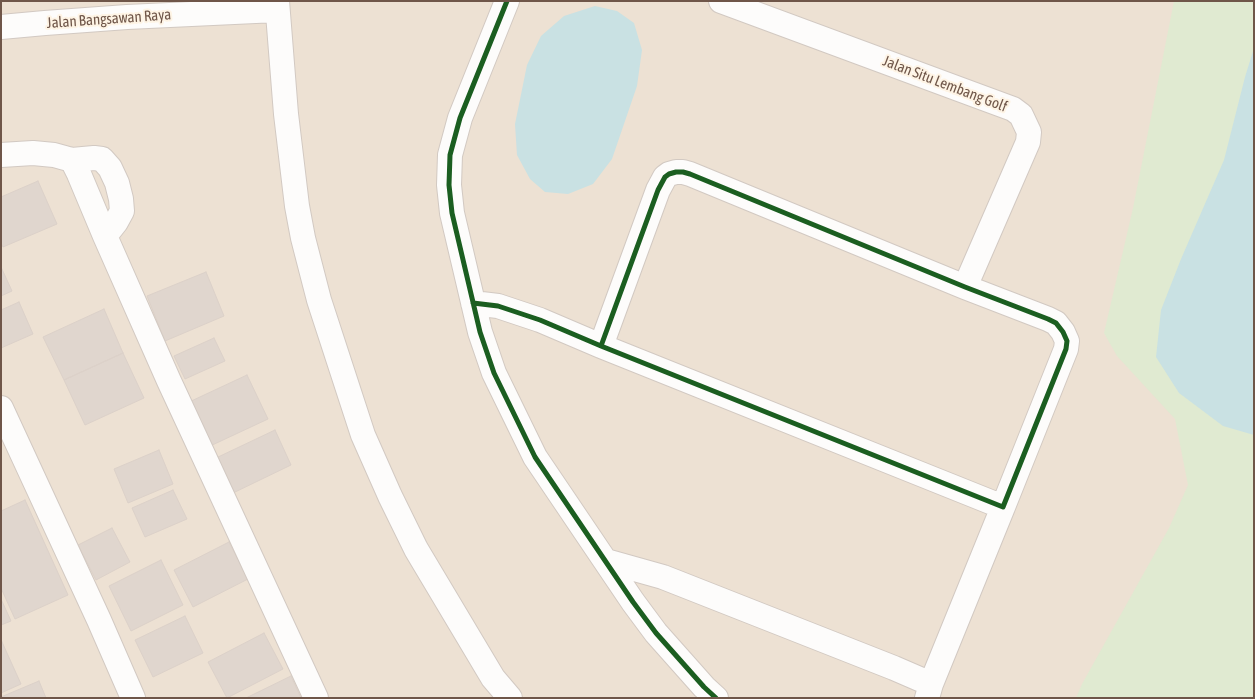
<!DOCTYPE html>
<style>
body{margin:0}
#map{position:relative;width:1255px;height:699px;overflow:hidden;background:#f4eee6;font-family:"Asap Condensed",sans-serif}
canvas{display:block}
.frame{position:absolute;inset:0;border:2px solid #6f5649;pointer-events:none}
</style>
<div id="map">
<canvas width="1255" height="699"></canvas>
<div class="frame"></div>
</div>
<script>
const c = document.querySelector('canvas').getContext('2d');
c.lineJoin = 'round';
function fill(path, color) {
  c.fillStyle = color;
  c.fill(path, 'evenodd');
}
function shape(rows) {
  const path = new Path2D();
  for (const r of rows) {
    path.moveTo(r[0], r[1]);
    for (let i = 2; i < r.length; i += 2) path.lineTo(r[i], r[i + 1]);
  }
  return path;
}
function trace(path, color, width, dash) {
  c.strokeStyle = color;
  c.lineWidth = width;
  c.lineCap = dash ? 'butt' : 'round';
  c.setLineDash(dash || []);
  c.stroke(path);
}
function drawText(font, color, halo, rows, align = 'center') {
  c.font = font + ' "Asap Condensed",sans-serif';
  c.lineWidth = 4;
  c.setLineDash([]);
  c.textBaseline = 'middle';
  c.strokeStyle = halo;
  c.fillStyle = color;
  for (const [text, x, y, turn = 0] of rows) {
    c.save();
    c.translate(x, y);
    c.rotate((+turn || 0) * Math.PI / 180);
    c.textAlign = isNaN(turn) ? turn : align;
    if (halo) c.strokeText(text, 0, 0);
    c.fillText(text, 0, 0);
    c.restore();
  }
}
const residential = shape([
 [1,1,1254,1,1254,698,1,698]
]);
const green = shape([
 [1174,1,1254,1,1254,698,1076,698,1082,684,1169,528,1188,485,1175,419,1117,356,1104,333,1133,208]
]);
const water = shape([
 [595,6,617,11,634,23,642,50,637,86,612,159,593,184,568,194,545,192,530,179,517,155,515,124,527,65,541,36,564,16],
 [1254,48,1254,435,1223,426,1179,393,1156,357,1161,310,1181,259,1224,160,1245,77]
]);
const building = shape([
 [38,181,57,224,3,247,1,243,1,197,38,181],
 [1,267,12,291,1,296,1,267],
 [206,272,224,316,165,341,147,296,206,272],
 [19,302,33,334,1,348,1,310,19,302],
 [104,309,123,353,64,380,43,337,104,309],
 [214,338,225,361,185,379,174,356,214,338],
 [123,353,144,398,85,425,64,380,123,353],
 [247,375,268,419,208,447,187,403,247,375],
 [275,430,291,465,233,493,216,458,275,430],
 [159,450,173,484,128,503,114,469,159,450],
 [173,490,187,519,145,537,132,508,173,490],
 [25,500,68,595,15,619,1,588,1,511,25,500],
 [112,528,130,562,96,580,78,545,112,528],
 [229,542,248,579,193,607,174,570,229,542],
 [161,560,183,605,131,631,109,586,161,560],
 [1,599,11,621,1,625,1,599],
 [185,616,203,653,153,677,135,640,185,616],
 [264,633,283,669,227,698,208,662,264,633],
 [2,642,21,684,1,693,1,643,2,642],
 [291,676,301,698,246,698,291,676],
 [39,681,46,698,1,698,1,697,39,681]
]);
const street = shape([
 [277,1,286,114,297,206,303,238,319,300,363,435,390,496,416,549,493,678,510,698],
 [507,1,460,118,450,155,449,185,452,213,480,332,494,373,535,457,633,602,656,633,704,687,716,698],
 [721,1,975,95,1013,109,1021,115,1029,132,1028,142,965,287],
 [1,27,45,23,127,17,277,10],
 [1,155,33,153,54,155,72,160],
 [105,236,116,222,122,211,121,199,117,183,110,168,102,159,94,158,72,160,79,174,105,236,169,381,316,698],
 [473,303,498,306,540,320,601,346,1003,507,1066,349,1067,341,1063,332,1056,323,1048,319,965,287,690,174,683,172,676,172,669,174,665,177,658,190,601,346],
 [1,408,99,620,133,698],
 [606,561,663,577,894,668,931,684,927,698],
 [931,684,1003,507]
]);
const cycleway = shape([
 [507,1,460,118,450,155,449,185,452,213,480,332,494,373,535,457,633,602,656,633,704,687,716,698],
 [473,303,498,306,540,320,601,346,1003,507,1066,349,1067,341,1063,332,1056,323,1048,319,965,287,690,174,683,172,676,172,669,174,665,177,658,190,601,346]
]);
const streetNames = [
 ["Jalan Bangsawan Raya",109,19,-4],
 ["Jalan Situ Lembang Golf",945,84,21]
];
fill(residential, '#ede1d3');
fill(green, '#e0ead1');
fill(water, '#c9e1e3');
fill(building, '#e0d6ce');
trace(building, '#dcd1c9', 1);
trace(street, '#d2c9c2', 26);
trace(street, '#fdfcfb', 24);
trace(cycleway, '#1b5e20', 5);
drawText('15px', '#6f5649', '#fef4e5', streetNames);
</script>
